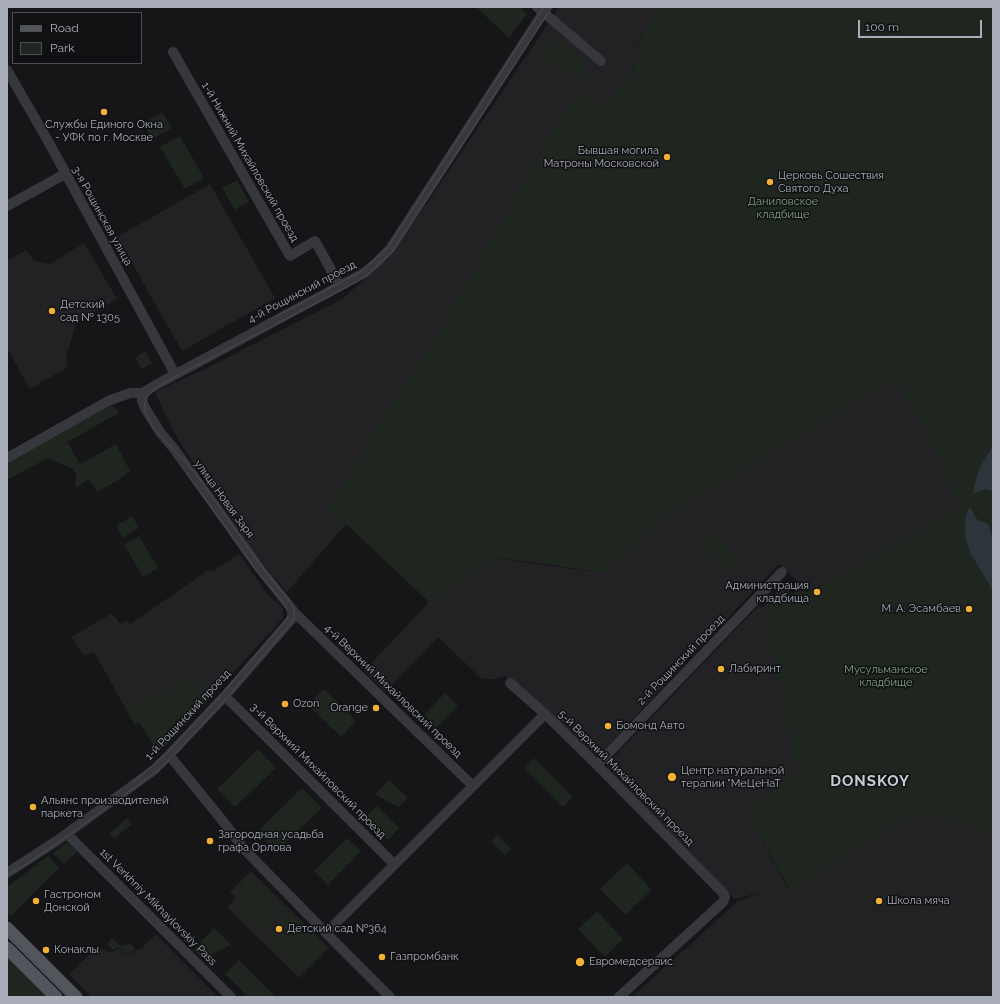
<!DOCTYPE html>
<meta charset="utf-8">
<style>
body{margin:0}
#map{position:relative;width:1000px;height:1004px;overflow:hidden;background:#161618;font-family:Raleway,sans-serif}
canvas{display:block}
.frame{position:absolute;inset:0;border:8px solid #a8adb8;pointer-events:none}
.legend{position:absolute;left:12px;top:12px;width:130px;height:52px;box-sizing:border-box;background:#111113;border:1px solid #4d4f55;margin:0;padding:5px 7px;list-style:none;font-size:12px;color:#a8adb8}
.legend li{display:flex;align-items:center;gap:8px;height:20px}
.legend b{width:20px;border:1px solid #4d4f55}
.scale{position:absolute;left:858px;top:20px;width:124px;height:18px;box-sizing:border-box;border:2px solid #a8adb8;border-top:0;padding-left:5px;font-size:12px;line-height:14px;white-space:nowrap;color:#a8adb8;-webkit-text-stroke:3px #111113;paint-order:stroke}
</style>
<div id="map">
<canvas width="1000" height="1004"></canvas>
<div class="frame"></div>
<ul class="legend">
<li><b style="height:5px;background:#53555c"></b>Road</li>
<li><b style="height:11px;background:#1e261f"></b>Park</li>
</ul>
<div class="scale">100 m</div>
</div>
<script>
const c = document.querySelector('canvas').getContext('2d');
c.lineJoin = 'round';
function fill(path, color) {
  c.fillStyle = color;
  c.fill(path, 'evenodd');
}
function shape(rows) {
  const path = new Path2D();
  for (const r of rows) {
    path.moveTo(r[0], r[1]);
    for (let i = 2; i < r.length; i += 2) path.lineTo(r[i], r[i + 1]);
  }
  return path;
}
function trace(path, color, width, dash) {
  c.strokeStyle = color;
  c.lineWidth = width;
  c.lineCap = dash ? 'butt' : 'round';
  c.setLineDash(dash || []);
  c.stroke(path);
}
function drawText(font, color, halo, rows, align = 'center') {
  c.font = font + ' Raleway,sans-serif';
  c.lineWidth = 3;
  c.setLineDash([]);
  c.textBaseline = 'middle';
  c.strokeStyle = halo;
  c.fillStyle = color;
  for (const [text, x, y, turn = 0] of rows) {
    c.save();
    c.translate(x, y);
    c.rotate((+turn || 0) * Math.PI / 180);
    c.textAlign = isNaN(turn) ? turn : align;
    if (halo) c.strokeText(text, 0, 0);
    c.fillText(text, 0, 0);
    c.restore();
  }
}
const built = shape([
 [558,7,656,7,646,30,635,47,644,53,641,57,639,56,633,65,636,67,604,109,579,92,547,142,507,213,422,360,367,444,340,490,328,507,346,524,287,592,256,555,184,449,165,415,155,392,211,366,342,299,392,255,554,15],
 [210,184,275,298,182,351,117,237],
 [84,243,117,299,76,323,66,358,68,367,30,389,7,348,7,261,26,250,34,261,50,264],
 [895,378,941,459,958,509,809,592,779,564,599,755,592,755,505,676,495,679,482,679,438,637,385,692,364,671,429,602,495,558,603,573,670,513],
 [239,554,268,595,283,608,283,618,211,697,191,677,158,696,155,695,127,711,94,652,86,655,82,653,71,637,111,614,116,618,120,624,128,620,129,625,207,571,213,571],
 [759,605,762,608,770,639,797,771,745,810,789,890,901,822,915,815,925,813,936,815,993,835,993,997,632,997,738,901,760,893,734,899,608,770,607,764],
 [251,871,329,948,299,978,227,907,236,898,230,892],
 [156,934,218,997,92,997,69,974,97,947,112,953,118,948,129,956,134,951,141,949]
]);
const green = shape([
 [476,7,520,7,527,14,509,38],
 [656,7,993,7,993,835,936,815,925,813,915,815,901,822,790,890,745,810,797,771,770,639,762,608,784,585,792,594,798,591,809,592,958,509,941,459,895,378,670,513,603,573,540,563,495,558,429,602,328,507,340,490,367,444,422,360,507,213,547,142,579,92,604,109,636,67,633,65,639,56,641,57,644,53,635,48,646,30],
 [560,41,585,61,586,77,573,78,542,56,543,45],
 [162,112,172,128,152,139,143,123],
 [180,136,204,178,185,189,160,147],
 [237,180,249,202,235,210,222,188],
 [145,351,152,363,142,369,135,358],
 [114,406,119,413,67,442,80,464,116,444,130,471,115,482,97,492,88,479,76,488,76,473,73,469,48,458,7,480,7,461,106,407],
 [132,516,139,528,123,538,116,526],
 [710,530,741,561,728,574,697,543],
 [139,536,158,568,143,577,124,545],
 [191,677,211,697,172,740,158,752,139,723,134,724,127,711,155,695,158,696],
 [324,689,356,721,341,737,308,705],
 [445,693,458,706,434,730,425,714],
 [258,749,276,768,235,807,217,789],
 [534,758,573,797,563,807,524,768],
 [389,780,408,798,398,807,375,794],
 [302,788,322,808,276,852,257,832],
 [377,806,399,828,388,840,366,817],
 [127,818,132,824,114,839,109,834],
 [498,835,511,849,505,855,491,842],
 [347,838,361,851,328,885,314,871],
 [66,843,69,844,77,852,64,864,53,853],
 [48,856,59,868,11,916,7,912,7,887],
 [627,863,652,890,625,915,600,889],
 [251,875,285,909,262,933,233,905,241,898,235,892],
 [597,911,623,939,605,957,578,929],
 [290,913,326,948,301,973,265,937],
 [214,928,231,945,203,959,193,950],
 [112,938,120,945,126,945,130,943,135,948,129,955,118,947,113,950,107,944],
 [7,956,47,997,7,997],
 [239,960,274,995,272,997,248,997,225,974]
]);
const water = shape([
 [993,446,993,491,986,489,975,493,973,492,977,476,981,466],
 [969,508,972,509,974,516,979,521,988,524,993,539,993,591,971,554,967,543,965,532,966,516]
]);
const minor = shape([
 [537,7,601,61],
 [173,52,290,256,315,241,340,286],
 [7,70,48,141,175,374],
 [7,206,65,174],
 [143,393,142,400,145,408,160,432,175,450,260,569,296,614,473,786],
 [7,458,108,401,130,393,143,393,154,386,364,273,377,262,390,249,547,7],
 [510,683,545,714,597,765,723,893,725,897,723,902,619,997],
 [225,696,394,864],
 [169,755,222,820,244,849,326,933,390,997],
 [597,765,782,572],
 [67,834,231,997],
 [7,873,58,840,154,770,169,755,225,696,296,614],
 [326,933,545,714]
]);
const major = shape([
 [7,928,76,997],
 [7,948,56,997]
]);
const tram = shape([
 [277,316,362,271,388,247,518,46,544,7],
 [134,781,167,753,222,694,287,619,288,615,288,612,285,605,257,571,186,472],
 [7,875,25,865,59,842,156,772,171,758,227,698,291,623,294,619,294,609,292,604,262,567,194,471,154,429,145,412,145,402,148,396,157,387,182,373,347,287,366,276,392,252,552,7],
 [7,933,69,997]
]);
const markers = [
 [104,112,4,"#f2b134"],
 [667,157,4,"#f2b134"],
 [770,182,4,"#f2b134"],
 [52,311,4,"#f2b134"],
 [817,592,4,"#f2b134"],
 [969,609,4,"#f2b134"],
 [721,669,4,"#f2b134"],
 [285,704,4,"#f2b134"],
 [376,708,4,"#f2b134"],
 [608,726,4,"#f2b134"],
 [672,777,5,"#f2b134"],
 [33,807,4,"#f2b134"],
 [210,841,4,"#f2b134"],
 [36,901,4,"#f2b134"],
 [879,901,4,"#f2b134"],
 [279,929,4,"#f2b134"],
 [46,950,4,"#f2b134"],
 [382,957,4,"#f2b134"],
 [580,962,5,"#f2b134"]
];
const poiNames = [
 ["Службы Единого Окна",104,125,"center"],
 ["- УФК по г. Москве",104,138,"center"],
 ["Бывшая могила",659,151,"right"],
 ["Матроны Московской",659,164,"right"],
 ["Церковь Сошествия",778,176],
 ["Святого Духа",778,189],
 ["Детский",60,305],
 ["сад № 1305",60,318],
 ["Администрация",809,586,"right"],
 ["кладбища",809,599,"right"],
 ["М. А. Эсамбаев",961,609,"right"],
 ["Лабиринт",729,669],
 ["Ozon",293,704],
 ["Orange",368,708,"right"],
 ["Бомонд Авто",616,726],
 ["Центр натуральной",681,771],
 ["терапии \"МеЦеНаТ",681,784],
 ["Альянс производителей",41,801],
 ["паркета",41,814],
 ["Загородная усадьба",218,835],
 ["графа Орлова",218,848],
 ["Гастроном",44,895],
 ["Донской",44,908],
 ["Школа мяча",887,901],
 ["Детский сад №364",287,929],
 ["Конаклы",54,950],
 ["Газпромбанк",390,957],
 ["Евромедсервис",589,962]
];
const streetNames = [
 ["1-й Нижний Михайловский проезд",250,162,60],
 ["3-я Рощинская улица",102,216,61],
 ["4-й Рощинский проезд",302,292,-28],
 ["улица Новая Заря",224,499,54],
 ["2-й Рощинский проезд",681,660,-46],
 ["4-й Верхний Михайловский проезд",393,691,44],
 ["1-й Рощинский проезд",188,715,-47],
 ["3-й Верхний Михайловский проезд",318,771,45],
 ["5-й Верхний Михайловский проезд",626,778,45],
 ["1st Verkhniy Mikhaylovskiy Pass",158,907,45]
];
const parkNames = [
 ["Даниловское",783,202],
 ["кладбище",783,215],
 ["Мусульманское",886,670],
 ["кладбище",886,683]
];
const districtNames = [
 ["DONSKOY",870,781]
];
fill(built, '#222225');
fill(green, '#1e261f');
fill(water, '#2c353c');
trace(minor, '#37383d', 10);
trace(major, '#53555c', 13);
trace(tram, '#4a4c52', 1);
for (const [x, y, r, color] of markers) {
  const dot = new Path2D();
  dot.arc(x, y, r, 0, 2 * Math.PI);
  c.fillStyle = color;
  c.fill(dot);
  trace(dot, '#111113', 1.5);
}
drawText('11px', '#a8adb8', '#111113', poiNames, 'left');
drawText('11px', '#a8adb8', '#111113', streetNames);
drawText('11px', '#7fa381', '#111113', parkNames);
c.letterSpacing = '1px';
drawText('bold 15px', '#c9ccd4', '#111113', districtNames);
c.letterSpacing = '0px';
</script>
